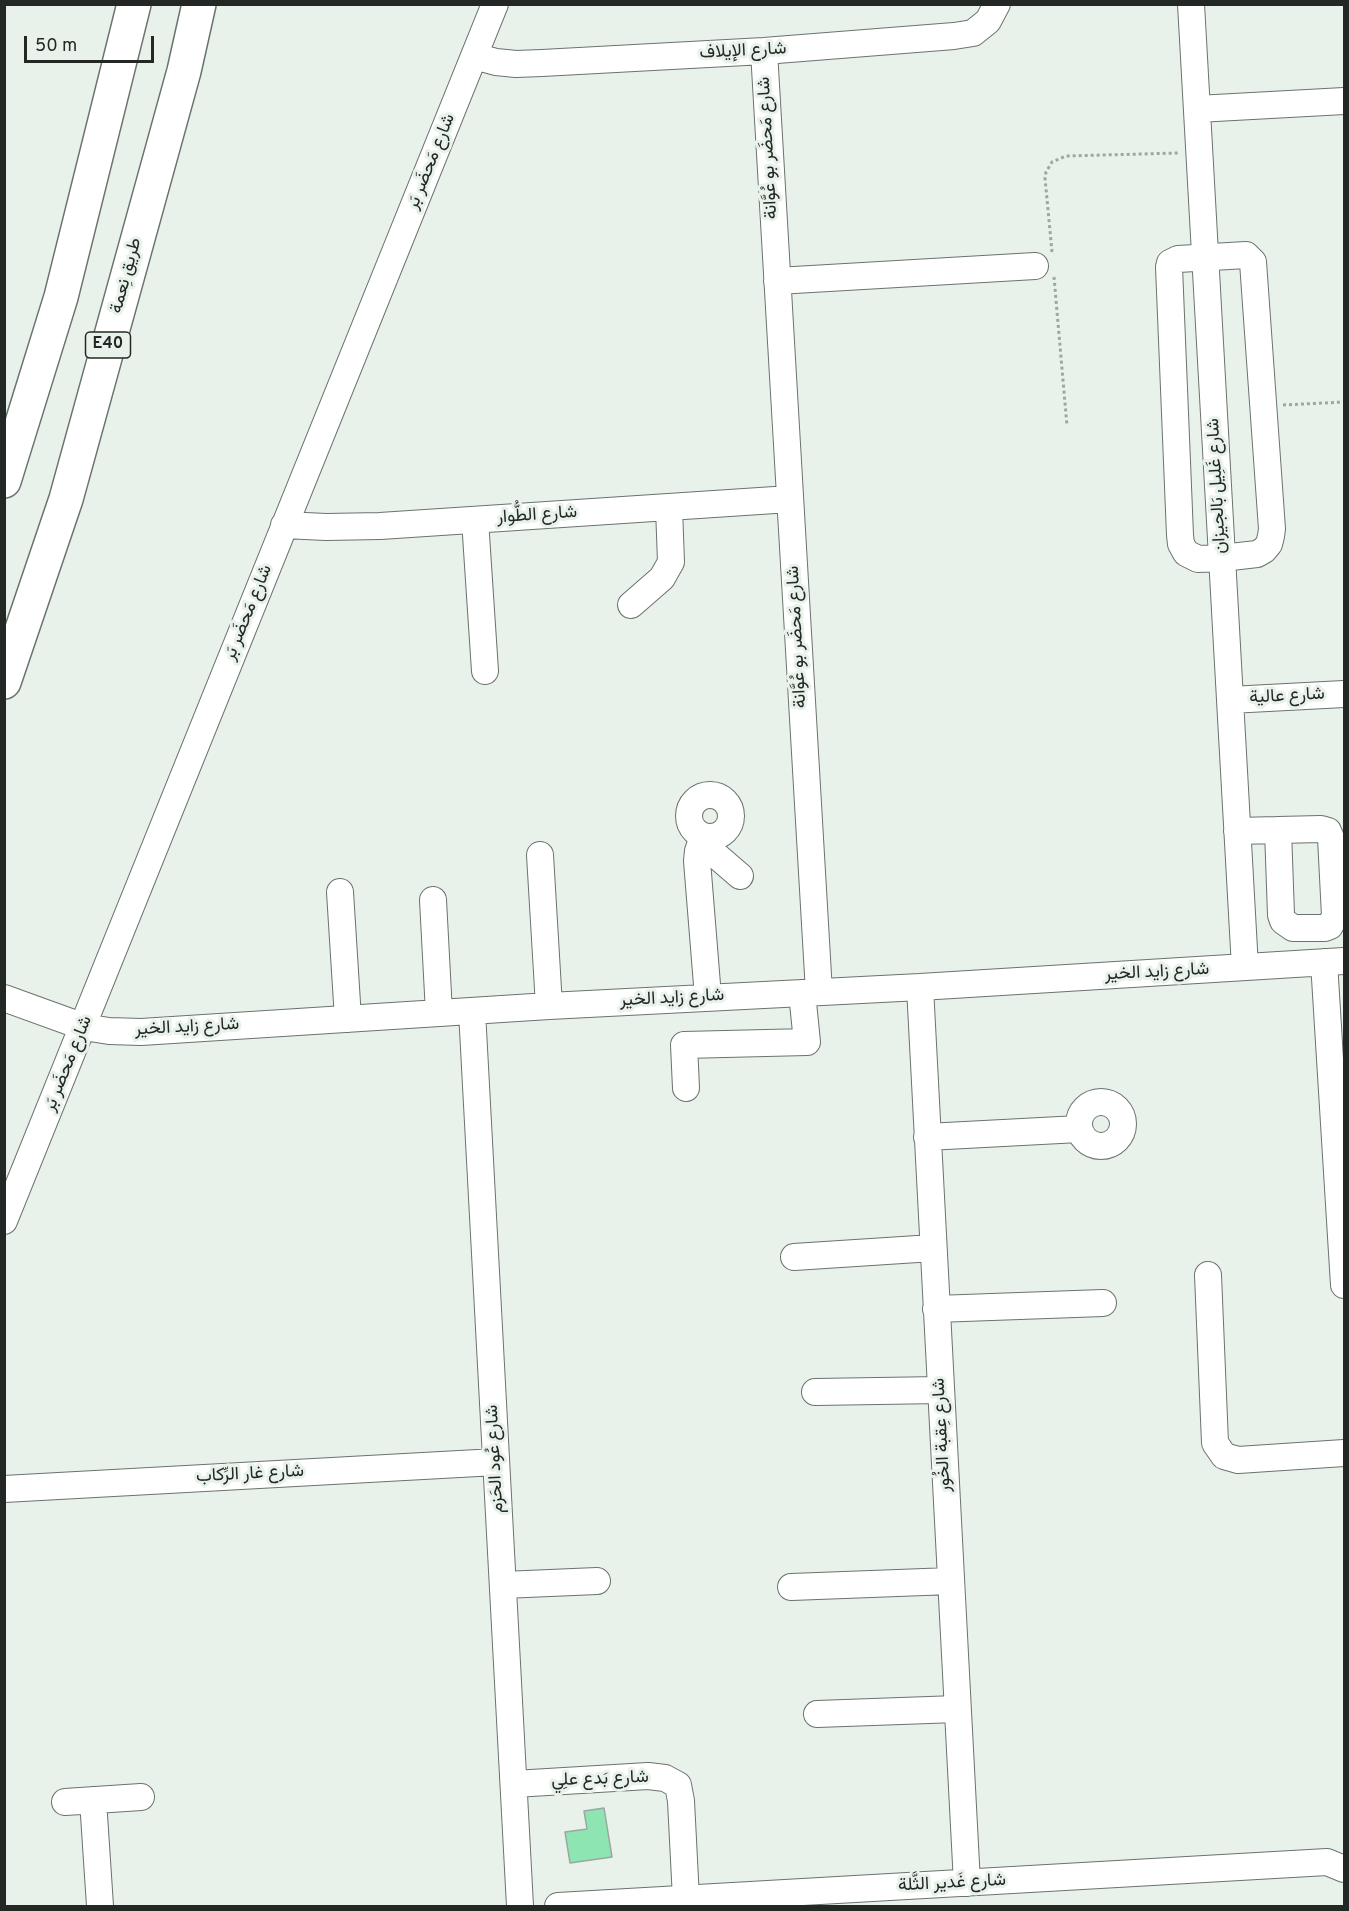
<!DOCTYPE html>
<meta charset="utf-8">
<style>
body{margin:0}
#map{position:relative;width:1349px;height:1911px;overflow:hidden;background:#e8f2eb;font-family:Overpass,sans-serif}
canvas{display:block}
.frame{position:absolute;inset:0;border:6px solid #242825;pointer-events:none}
.scale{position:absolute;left:24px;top:36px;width:130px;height:27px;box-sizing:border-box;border:3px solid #242825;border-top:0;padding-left:8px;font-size:18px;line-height:21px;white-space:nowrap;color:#242825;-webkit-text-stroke:4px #e8f2eb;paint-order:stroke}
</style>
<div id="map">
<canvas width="1349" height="1911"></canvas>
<div class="frame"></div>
<div class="scale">50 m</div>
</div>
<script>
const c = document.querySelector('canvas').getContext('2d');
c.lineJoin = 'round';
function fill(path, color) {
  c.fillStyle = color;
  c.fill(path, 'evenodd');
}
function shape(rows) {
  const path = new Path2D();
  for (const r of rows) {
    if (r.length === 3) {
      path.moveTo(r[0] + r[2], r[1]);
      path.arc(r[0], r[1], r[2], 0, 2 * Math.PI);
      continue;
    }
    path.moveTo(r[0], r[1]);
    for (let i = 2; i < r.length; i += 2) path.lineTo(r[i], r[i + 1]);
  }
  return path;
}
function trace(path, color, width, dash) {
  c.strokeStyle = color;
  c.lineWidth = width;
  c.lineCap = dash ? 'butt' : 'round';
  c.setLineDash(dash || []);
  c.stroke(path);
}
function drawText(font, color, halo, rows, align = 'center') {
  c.font = font + ' Overpass,Vazirmatn,sans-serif';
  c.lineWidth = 6;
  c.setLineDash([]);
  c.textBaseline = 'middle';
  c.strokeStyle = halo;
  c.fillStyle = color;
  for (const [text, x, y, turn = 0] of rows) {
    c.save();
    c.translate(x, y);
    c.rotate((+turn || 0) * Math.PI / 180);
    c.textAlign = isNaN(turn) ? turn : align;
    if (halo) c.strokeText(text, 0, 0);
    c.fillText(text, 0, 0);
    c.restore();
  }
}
const building = shape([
 [604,1808,612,1857,570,1863,565,1832,587,1829,584,1811,604,1808]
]);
const path = shape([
 [1052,252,1045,178,1046,172,1052,162,1066,156,1179,153],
 [1054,277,1067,426],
 [1283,405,1344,402]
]);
const minor = shape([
 [1191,4,1245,967],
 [764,51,819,992],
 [474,56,496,62,516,64,542,63,764,51,954,36,973,33,988,21,997,4],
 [1197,109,1344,101],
 [1246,255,1253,262,1272,529,1271,536,1269,544,1264,550,1257,554,1222,558,1198,559,1186,553,1181,544,1180,535,1169,267,1170,263,1178,259,1246,255],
 [777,281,1035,266],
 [475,520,485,671],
 [284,525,326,527,380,526,790,499],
 [631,605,662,578,671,562,669,508],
 [1230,700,1344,694],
 [710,816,21],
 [1237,831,1278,830,1321,829,1328,831,1331,838,1335,916,1330,926,1325,928,1293,928,1283,921,1281,915,1278,830],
 [703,837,698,851,697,861,708,997],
 [700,845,711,851,740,876],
 [540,855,549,1006],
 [340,892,348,1019],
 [433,900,439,1013],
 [1324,962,1344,1285],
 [920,987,967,1883],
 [4,998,84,1027,109,1031,141,1032,549,1006,920,987,1344,961],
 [472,1011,520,1906],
 [686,1088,684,1045,807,1042,802,993],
 [1101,1124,22],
 [927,1137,1079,1129],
 [4,1221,495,4],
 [794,1257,933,1248],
 [1208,1275,1215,1443,1224,1456,1238,1460,1344,1453],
 [936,1309,1103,1303],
 [815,1392,941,1390],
 [4,1489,496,1462],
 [503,1585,597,1581],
 [791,1587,951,1581],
 [817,1714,957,1709],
 [514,1784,648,1776,665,1778,678,1785,681,1801,686,1899],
 [93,1800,100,1906],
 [65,1802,141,1797],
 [558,1906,1327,1862,1344,1869]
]);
const major = shape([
 [4,481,61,297,134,4],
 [4,682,66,499,184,71,199,4]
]);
const shields = [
 [108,345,45]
];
const shieldNames = [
 ["E40",108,345]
];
const streetNames = [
 ["شارع الإيلاف",743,52,-3],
 ["شارع مَحضَر بو عُوَّانة",769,148,-93],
 ["شارع مَحضَر بَر",432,162,-68],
 ["طريق نِعمة",127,276,-75],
 ["شارع غَلِيل بَالجيزان",1218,486,-93],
 ["شارع الطُّوار",537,516,-4],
 ["شارع مَحضَر بَر",249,613,-68],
 ["شارع مَحضَر بو عُوَّانة",798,637,-93],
 ["شارع عالية",1287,697,-3],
 ["شارع زايد الخير",1157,973,-3],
 ["شارع زايد الخير",672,999,-3],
 ["شارع زايد الخير",187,1028,-3],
 ["شارع مَحضَر بَر",69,1064,-68],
 ["شارع عِقبة الخُور",943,1435,-93],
 ["شارع عُود الحَزم",496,1459,-93],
 ["شارع غار الرِّكاب",250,1475,-3],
 ["شارع بَدع علِي",600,1780,-2],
 ["شارع غَدير الثَّلة",952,1884,-3]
];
fill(building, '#8de5b1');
trace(building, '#9ca6a0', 1.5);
trace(minor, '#6a736d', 28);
trace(major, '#6a736d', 36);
trace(path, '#9ea6a0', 3, [3, 3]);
trace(minor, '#fff', 26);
trace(major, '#fff', 33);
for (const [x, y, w] of shields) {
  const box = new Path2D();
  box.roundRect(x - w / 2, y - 13, w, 26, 4.5);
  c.fillStyle = '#e8f2eb';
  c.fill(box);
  trace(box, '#242825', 1.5);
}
drawText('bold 16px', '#242825', null, shieldNames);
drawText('18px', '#242825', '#e8f2eb', streetNames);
</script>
